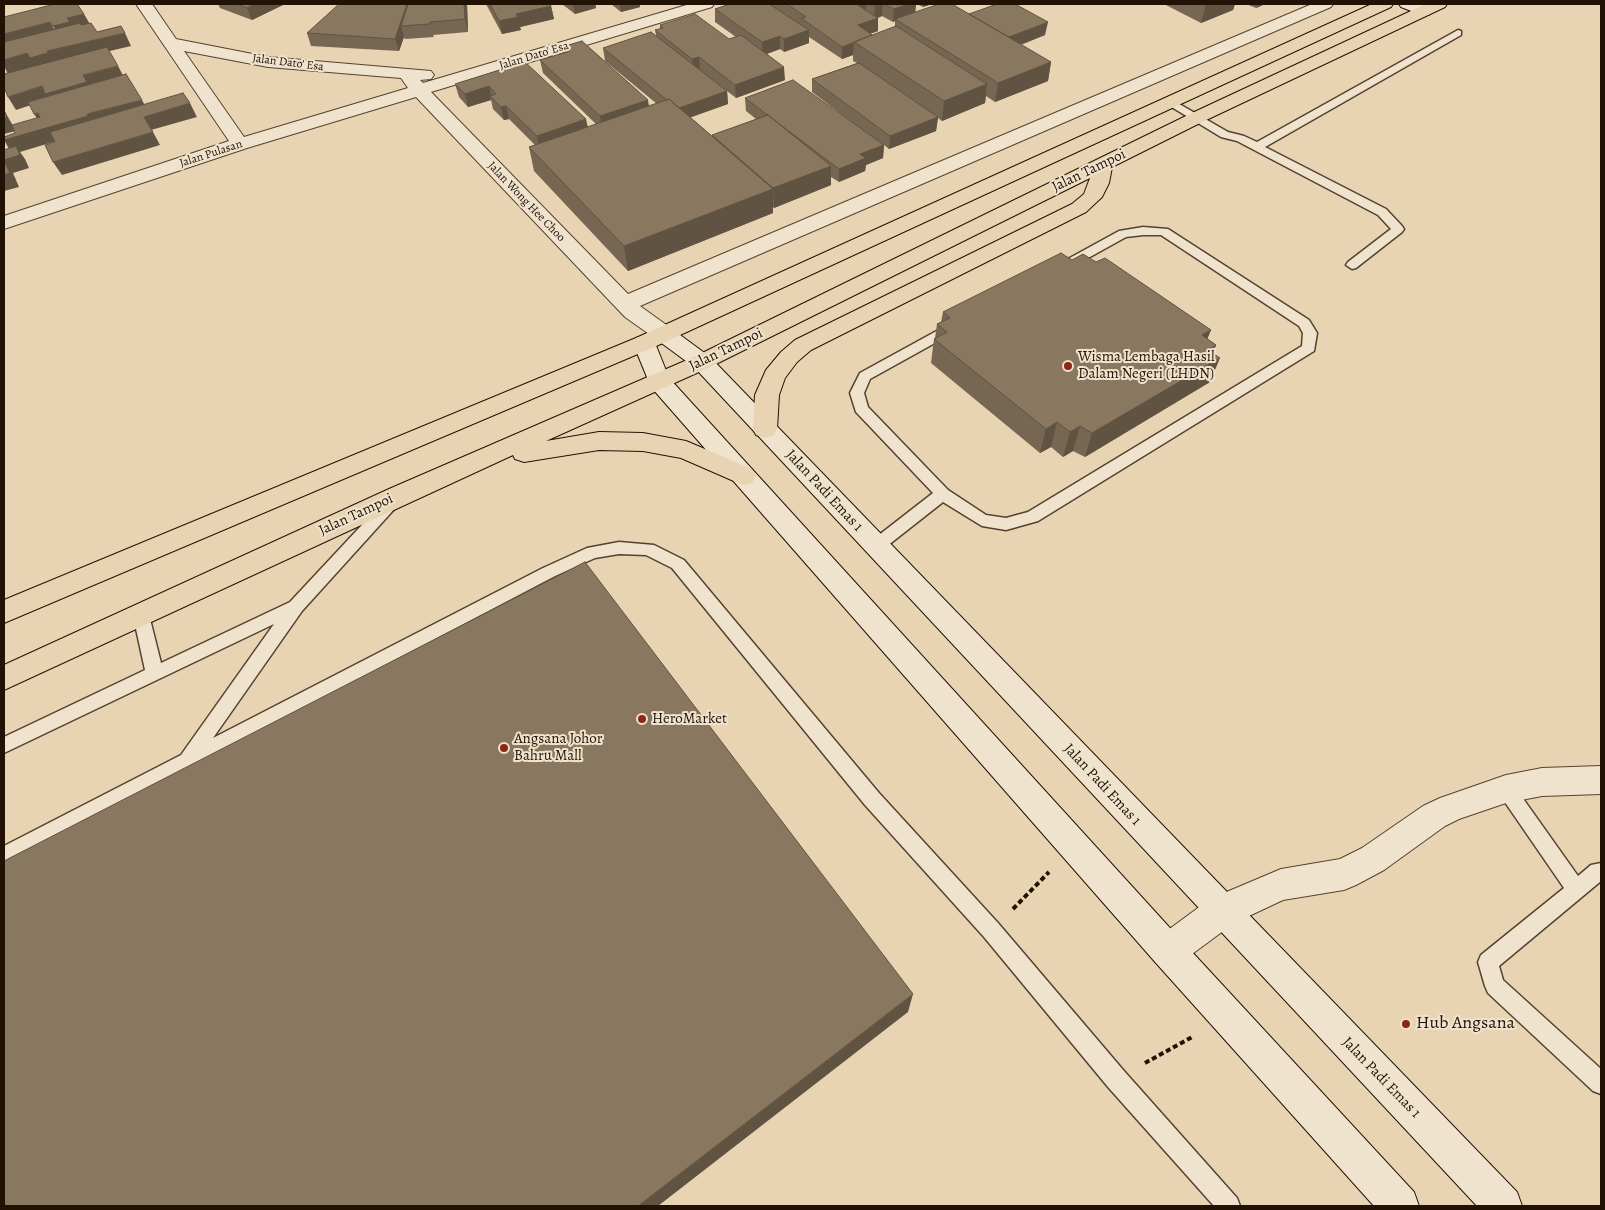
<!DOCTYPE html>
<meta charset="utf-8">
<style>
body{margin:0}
#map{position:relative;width:1605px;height:1210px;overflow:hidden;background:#e8d4b2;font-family:Alegreya,serif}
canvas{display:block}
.frame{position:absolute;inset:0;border:5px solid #221205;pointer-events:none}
</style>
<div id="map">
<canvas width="1605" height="1210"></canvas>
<div class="frame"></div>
</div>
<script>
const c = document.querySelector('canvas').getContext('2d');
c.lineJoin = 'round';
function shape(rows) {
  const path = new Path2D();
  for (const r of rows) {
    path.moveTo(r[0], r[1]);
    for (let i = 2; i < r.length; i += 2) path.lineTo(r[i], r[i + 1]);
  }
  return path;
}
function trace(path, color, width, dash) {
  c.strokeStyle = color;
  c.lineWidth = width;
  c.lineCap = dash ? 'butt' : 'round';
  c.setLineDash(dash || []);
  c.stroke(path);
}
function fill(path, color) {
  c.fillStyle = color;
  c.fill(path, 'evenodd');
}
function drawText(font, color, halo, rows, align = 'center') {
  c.font = font + ' Alegreya,serif';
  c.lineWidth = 4;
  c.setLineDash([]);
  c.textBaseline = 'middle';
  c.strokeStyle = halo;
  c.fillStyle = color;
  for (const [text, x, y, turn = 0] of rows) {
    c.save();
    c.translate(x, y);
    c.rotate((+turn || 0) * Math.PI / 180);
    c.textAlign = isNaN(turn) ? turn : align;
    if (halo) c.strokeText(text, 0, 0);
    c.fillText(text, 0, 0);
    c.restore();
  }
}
const path = shape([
 [1013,909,1049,872],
 [1145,1063,1194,1036]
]);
const lane = shape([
 [1458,30,1461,31,1461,35,1265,147,1386,209,1402,226,1404,229,1402,232,1356,268,1352,269,1346,265,1348,262,1391,229,1378,215,1237,141,1221,137,1165,103,1170,100,1174,101,1228,132,1244,136,1257,142,1458,30],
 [1143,227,1168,229,1309,320,1317,333,1314,351,1038,521,1006,530,982,526,943,502,882,550,876,552,870,550,868,546,870,542,933,493,856,412,850,393,860,373,1119,231,1143,227],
 [1143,235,1161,235,1299,326,1303,333,1302,346,1028,512,1006,518,986,515,948,490,868,407,864,393,870,379,1126,237,1143,235],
 [393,495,398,497,401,501,398,505,302,611,213,738,543,568,587,548,619,542,654,545,684,560,879,793,998,923,1124,1071,1237,1198,1240,1206,1214,1206,1108,1087,984,937,865,805,672,568,646,555,619,554,595,558,555,576,4,865,4,846,181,755,274,624,4,753,4,737,145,670,133,615,135,610,141,608,147,610,149,615,161,663,290,602,388,497,393,495],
 [1506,781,1512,783,1578,876,1591,865,1601,863,1601,881,1499,966,1503,980,1601,1069,1601,1094,1593,1091,1488,993,1485,986,1478,962,1481,955,1564,888,1500,795,1497,789,1500,783,1506,781]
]);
const street = shape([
 [136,4,152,4,176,39,268,57,431,71,434,75,431,79,420,80,423,83,690,4,714,4,712,7,431,92,628,294,1312,4,1333,4,1331,7,640,306,672,329,675,334,672,339,664,341,656,339,625,317,416,97,247,148,4,229,4,216,229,141,136,4],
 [184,51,268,67,401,78,408,88,244,137,184,51],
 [1601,766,1601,794,1542,796,1506,803,1459,819,1445,826,1384,870,1356,885,1344,890,1283,900,1234,923,1180,963,1168,968,1156,963,1151,951,1156,939,1210,899,1281,869,1340,859,1362,848,1423,806,1440,798,1506,775,1542,768,1601,766]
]);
const secondary = shape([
 [1399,4,1420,4,1430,8,1432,11,1430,14,1424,16,1401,7,1399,4],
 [664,327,672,329,710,357,1517,1192,1522,1206,1477,1206,694,367,656,339,653,334,656,329,664,327],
 [644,336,652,338,655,343,669,378,1180,939,1414,1192,1419,1206,1374,1206,1156,963,651,387,633,343,636,338,644,336]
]);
const primary = shape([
 [1372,4,1393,4,1391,7,652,348,4,623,4,600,636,338,1372,4],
 [1426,4,1447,4,1445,7,1202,122,1112,167,1109,183,1102,197,1086,212,811,350,797,362,785,378,779,395,777,429,774,435,765,438,756,435,753,429,755,395,766,370,781,352,795,340,1072,204,1084,194,1090,178,710,367,546,441,599,432,643,433,686,441,752,469,756,476,752,483,743,485,681,458,643,451,599,450,524,462,515,459,513,455,4,690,4,665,389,489,694,357,1190,114,1426,4]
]);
const wall = shape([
 [218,4,285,4,252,20,220,8],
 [467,4,468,32,433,35,434,37,405,39,404,37,399,51,311,46,307,33],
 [486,4,550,4,551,6,554,19,520,27,521,30,502,34],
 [562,4,595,4,596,8,575,14],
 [611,4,640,4,640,7,621,12],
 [771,4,916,4,915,12,969,14,1045,35,1021,45,1051,62,1048,81,995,102,986,96,985,103,942,121,938,118,936,131,889,149,884,145,883,158,866,165,865,171,839,182,831,177,831,185,774,208,773,207,773,213,628,271,534,171,529,147,535,145,509,119,504,120,493,109,491,100,468,107,459,97,455,84,525,62,588,127,596,124,543,73,540,60,566,52,565,46,649,106,657,104,605,61,603,48,656,35,655,30,660,29,660,25,729,39,736,37,715,22,715,9,771,5],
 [882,16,893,22,895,21,895,27,872,35,870,34,878,31,878,18],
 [809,37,842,59,853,55,853,61,857,63,812,79,812,92,861,129,745,98,746,111,756,119,712,136,690,117,728,104,727,91,736,98,785,80,767,54,780,49,784,52,809,43],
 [917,4,932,4,923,7],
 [1164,4,1235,4,1233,10,1201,23],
 [1246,4,1265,4,1256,8],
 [1072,260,1096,262,1211,330,1207,339,1216,345,1213,353,1210,382,1085,457,1073,451,1063,457,1051,447,1040,453,931,363,934,339,935,338,937,324,941,322,943,312]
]);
const shadedWall = shape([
 [255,4,285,4,252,20,247,8],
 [407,4,414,4,401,26,404,37,399,51,395,39],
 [464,4,467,4,468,32,465,19],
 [573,4,595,4,596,8,575,14],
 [620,4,640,4,640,7,621,12],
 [860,4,866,4,866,14,859,16],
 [881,4,883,4,882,16,874,19,875,6],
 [907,4,916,4,915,14,895,19,895,21,893,22,894,9],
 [923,4,932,4,923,7],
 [1206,4,1235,4,1233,10,1201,23],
 [1258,4,1265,4,1256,8],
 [551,6,554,19,520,27,521,30,502,34,499,21,516,14],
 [84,14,91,26,60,39,53,26,67,18],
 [878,18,878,31,857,38,858,25],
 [50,22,57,34,4,49,4,34],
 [1048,22,1045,35,1003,51,1005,39],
 [809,30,809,43,784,52,784,39],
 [125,33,131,46,55,64,38,71,35,66,8,74,4,66,4,60,27,53,47,51],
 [780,36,780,49,763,55,762,42],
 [854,43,853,55,842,59,842,47],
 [699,57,700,70,693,72,692,59],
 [1051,62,1048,81,995,102,998,83],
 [118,66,125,79,49,99,16,110,8,97,42,86],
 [784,67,785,80,736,98,735,85],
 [987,84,985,103,942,121,944,101],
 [489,86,492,98,490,96,491,100,468,107,465,94],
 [727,91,728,104,678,122,677,108],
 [142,100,149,113,20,152,25,159,29,168,13,173,19,187,4,191,4,160,12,154,4,140,87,114],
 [648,100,650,113,602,129,600,116],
 [190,103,197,117,151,130,144,117],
 [506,106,509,119,504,120,501,107],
 [4,110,16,131,4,134],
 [38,113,46,126,43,127,34,114],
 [938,117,936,131,889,149,890,136],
 [586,119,589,132,539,149,537,136],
 [153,132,160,145,62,175,53,162],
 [884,145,883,158,866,165,865,171,839,182,839,169,860,154],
 [831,166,831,185,774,208,773,188],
 [773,189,773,213,628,271,624,246],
 [1211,330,1201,354,1202,335],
 [1216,345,1208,365,1220,358,1210,382,1085,457,1092,433,1208,350],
 [1057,422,1051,447,1040,453,1046,429],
 [1080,426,1073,451,1063,457,1070,432],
 [913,994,908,1012,658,1206,638,1206]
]);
const building = shape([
 [55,4,77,4,84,14,67,18,70,22,53,26,50,22,4,34,4,17,55,4],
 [237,4,255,4,247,8,237,4],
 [339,4,407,4,395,39,307,33,339,4],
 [408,4,464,4,465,19,430,22,430,24,401,26,408,4],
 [490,4,550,4,551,6,516,14,518,17,499,21,490,4],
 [730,4,769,4,809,30,784,39,780,36,762,42,715,9,730,4],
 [787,4,856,4,878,18,858,25,872,35,842,47,801,18,806,17,787,4],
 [871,4,881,4,875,6,871,4],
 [884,4,909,4,894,9,884,4],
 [939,4,952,4,1051,62,998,83,895,19,939,4],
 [997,4,1015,4,1048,22,1009,37,969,14,997,4],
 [695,14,729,39,741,35,784,67,735,85,699,57,692,59,655,30,663,28,660,25,695,14],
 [80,23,81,25,91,23,97,32,121,26,125,33,47,51,48,53,30,58,27,53,4,60,4,42,80,23],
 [896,26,987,84,944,101,854,42,896,26],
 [651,32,727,91,679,108,669,99,667,100,603,48,651,32],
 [582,41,648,100,600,116,540,60,570,51,565,46,582,41],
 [107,47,118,66,83,75,87,82,45,94,42,86,8,97,4,87,4,74,107,47],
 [525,62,586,119,537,136,506,106,501,107,490,96,496,94,489,86,465,94,455,84,525,62],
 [859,63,938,117,890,136,812,79,859,63],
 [126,74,142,100,87,114,88,116,4,140,4,137,15,133,12,125,40,117,38,113,34,114,28,102,126,74],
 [793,80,884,145,860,154,866,158,839,169,745,98,793,80],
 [183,93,190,103,144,117,153,132,53,162,45,145,55,142,50,132,183,93],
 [669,99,773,189,624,246,529,147,669,99],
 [4,110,7,117,4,118,4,110],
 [768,115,831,166,773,188,712,135,768,115],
 [16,146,20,155,4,160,10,173,4,175,4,150,16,146],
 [1061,253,1072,260,1083,254,1096,262,1105,258,1211,330,1202,335,1216,345,1208,350,1220,358,1092,433,1080,426,1070,432,1057,422,1046,429,934,339,947,332,937,324,950,318,943,312,1061,253],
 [585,562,913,994,638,1206,4,1206,4,861,585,562]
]);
const markers = [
 [1068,366,5,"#8f2418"],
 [642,719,5,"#8f2418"],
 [504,748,5,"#8f2418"],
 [1406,1024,5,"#8f2418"]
];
const farStreetnames = [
 ["Jalan Dato' Esa",534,56,-17],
 ["Jalan Dato’ Esa",288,63,7],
 ["Jalan Pulasan",211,154,-18],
 ["Jalan Wong Hee Choo",526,202,46]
];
const streetNames = [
 ["Jalan Tampoi",1089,171,-26],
 ["Jalan Tampoi",726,350,-26],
 ["Jalan Padi Emas 1",824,491,47],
 ["Jalan Tampoi",356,515,-25],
 ["Jalan Padi Emas 1",1102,785,47],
 ["Jalan Padi Emas 1",1381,1078,46]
];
const poiNames = [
 ["Wisma Lembaga Hasil",1078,357],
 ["Dalam Negeri (LHDN)",1078,374],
 ["HeroMarket",652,719],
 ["Angsana Johor",514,739],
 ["Bahru Mall",514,756]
];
const nearPoinames = [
 ["Hub Angsana",1416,1024]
];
trace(lane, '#544230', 3);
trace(street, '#544230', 2);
trace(secondary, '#221205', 2);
trace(primary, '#221205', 2);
trace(path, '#221205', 4, [5, 3]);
fill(lane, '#f0e3cd');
fill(street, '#f0e3cd');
fill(secondary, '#f0e3cd');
fill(primary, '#e8d4b2');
fill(wall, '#766652');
fill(shadedWall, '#605342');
fill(building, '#89775f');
trace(building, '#605342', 1);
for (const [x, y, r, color] of markers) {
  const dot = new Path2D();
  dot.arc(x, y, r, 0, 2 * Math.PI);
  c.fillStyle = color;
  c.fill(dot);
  trace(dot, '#f0e3cd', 2);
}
drawText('12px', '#221205', '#f0e3cd', farStreetnames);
drawText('15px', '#221205', '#f0e3cd', streetNames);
drawText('15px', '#221205', '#f0e3cd', poiNames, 'left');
drawText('18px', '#221205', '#f0e3cd', nearPoinames, 'left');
</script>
